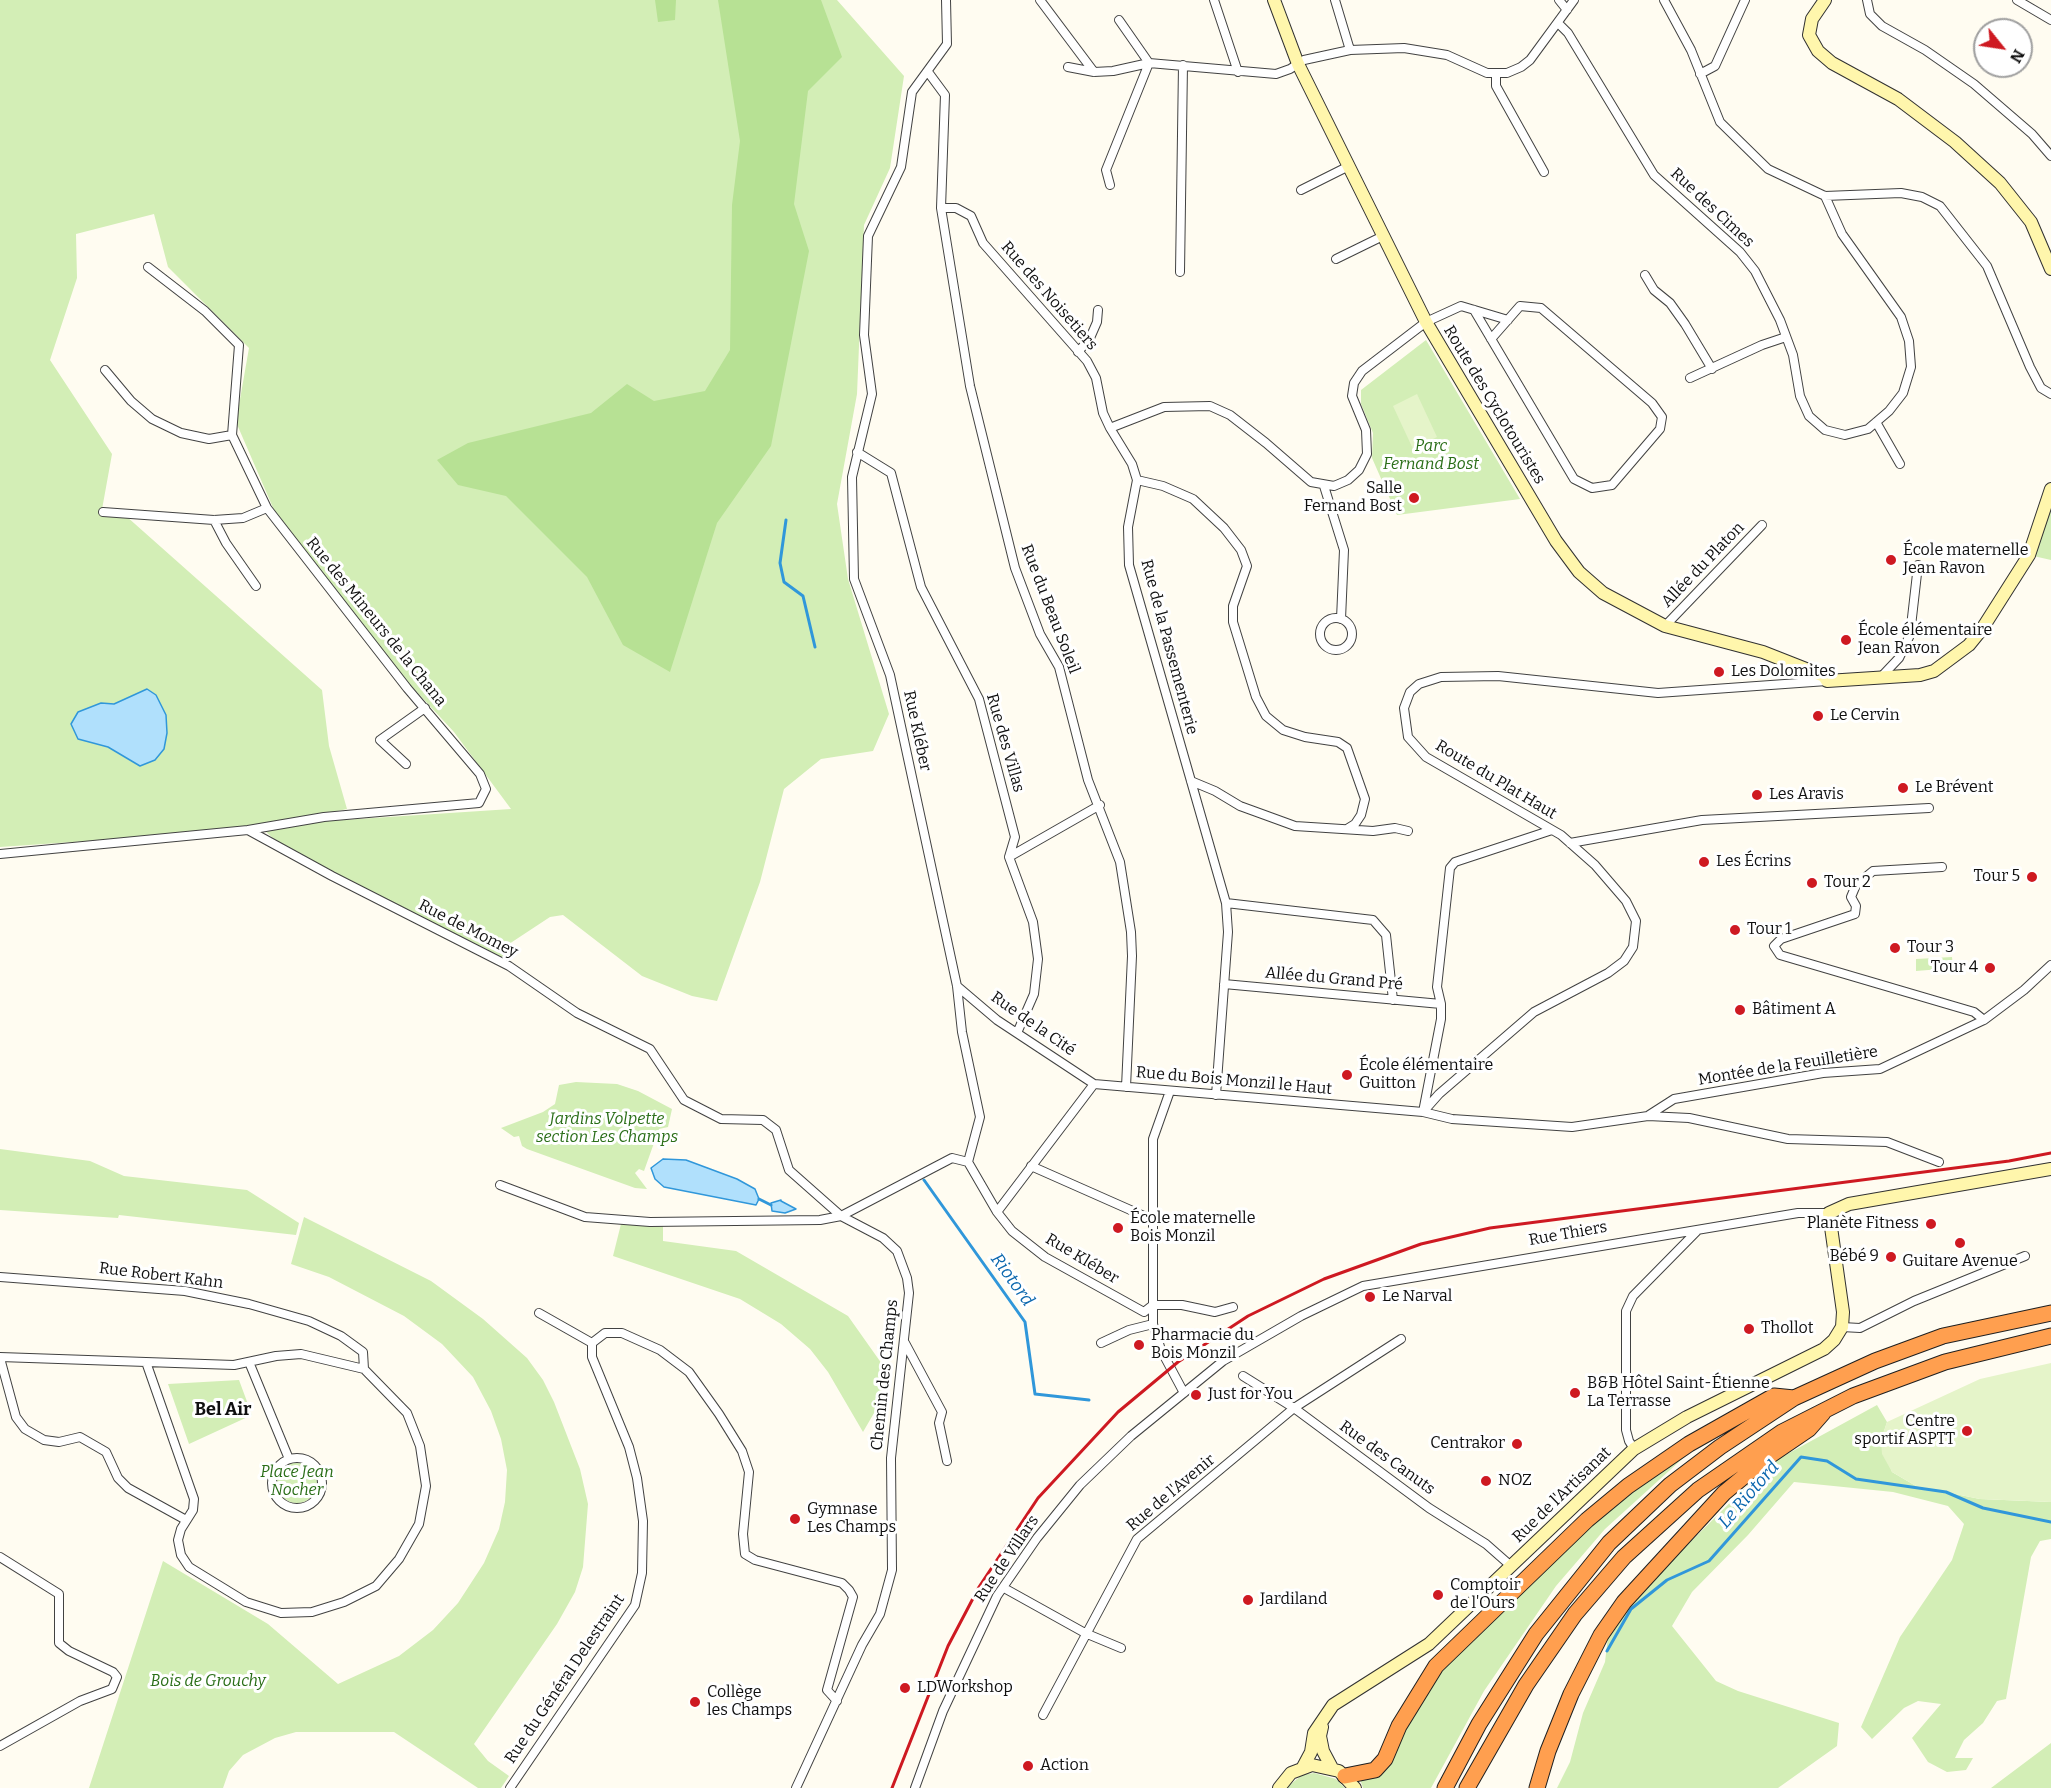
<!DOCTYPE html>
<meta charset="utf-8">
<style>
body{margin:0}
#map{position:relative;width:2051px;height:1788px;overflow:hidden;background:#fffcf1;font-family:Bitter,serif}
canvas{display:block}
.north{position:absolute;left:1973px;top:18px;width:60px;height:60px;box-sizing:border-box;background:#fff;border:2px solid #9f9f9f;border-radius:50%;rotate:120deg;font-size:16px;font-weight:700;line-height:24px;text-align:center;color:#0f0f0f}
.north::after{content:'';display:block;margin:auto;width:21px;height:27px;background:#ce1921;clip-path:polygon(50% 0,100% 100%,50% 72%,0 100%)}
</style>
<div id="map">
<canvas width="2051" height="1788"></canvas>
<div class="north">N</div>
</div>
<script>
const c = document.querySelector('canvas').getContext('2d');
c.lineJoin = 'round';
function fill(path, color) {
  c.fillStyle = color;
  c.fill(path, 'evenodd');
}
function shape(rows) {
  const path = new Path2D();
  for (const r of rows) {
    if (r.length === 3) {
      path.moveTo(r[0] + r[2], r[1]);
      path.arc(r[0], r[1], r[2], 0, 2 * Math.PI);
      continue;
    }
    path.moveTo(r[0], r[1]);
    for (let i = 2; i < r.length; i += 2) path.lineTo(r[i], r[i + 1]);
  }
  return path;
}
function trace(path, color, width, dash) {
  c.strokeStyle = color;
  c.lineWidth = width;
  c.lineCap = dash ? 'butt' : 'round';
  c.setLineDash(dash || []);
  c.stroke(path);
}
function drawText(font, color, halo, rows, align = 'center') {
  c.font = font + ' Bitter,serif';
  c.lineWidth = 6;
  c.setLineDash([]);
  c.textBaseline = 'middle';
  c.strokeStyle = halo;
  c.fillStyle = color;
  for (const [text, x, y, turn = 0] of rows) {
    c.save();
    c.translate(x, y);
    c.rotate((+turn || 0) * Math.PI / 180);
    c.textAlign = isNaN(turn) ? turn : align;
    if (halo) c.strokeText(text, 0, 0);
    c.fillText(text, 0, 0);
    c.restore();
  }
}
const green = shape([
 [0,0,837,0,904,76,890,168,864,225,857,394,837,504,848,579,889,714,873,751,821,759,784,789,760,882,717,1001,692,996,642,976,563,915,550,917,509,944,510,962,323,868,276,841,264,830,281,824,511,809,454,732,400,674,274,510,236,422,249,348,168,267,154,214,76,234,77,278,50,360,112,454,101,515,126,516,322,690,329,746,347,809,248,830,0,847],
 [1426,340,1520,499,1397,515,1372,458,1373,433,1361,404,1361,390],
 [2051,489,2051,560,2029,555],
 [1952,957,1953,968,1916,971,1916,959],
 [576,1082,617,1084,638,1091,672,1109,668,1127,659,1129,644,1171,639,1169,635,1173,647,1189,635,1188,527,1149,522,1146,519,1136,514,1137,501,1128,543,1112,555,1104,559,1085],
 [0,1149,90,1161,124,1176,247,1190,299,1223,296,1235,119,1215,118,1218,0,1210],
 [304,1217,431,1281,483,1319,527,1358,543,1380,554,1402,580,1469,588,1504,583,1567,575,1592,557,1624,474,1744,488,1761,509,1776,501,1788,478,1788,394,1732,296,1732,275,1738,243,1755,229,1771,223,1788,89,1788,163,1561,268,1624,338,1684,399,1656,433,1630,458,1603,484,1563,499,1529,505,1502,507,1470,501,1439,491,1411,473,1377,442,1344,404,1316,329,1277,291,1264],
 [621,1224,663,1226,663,1241,736,1251,848,1316,889,1374,885,1386,888,1389,863,1432,828,1372,810,1349,781,1324,740,1299,613,1256],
 [239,1380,252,1415,189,1444,168,1384],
 [1877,1405,1887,1422,1881,1440,1892,1472,1916,1486,1980,1499,2051,1502,2051,1539,2040,1541,2031,1557,2006,1699,1997,1701,1983,1723,1964,1740,1955,1758,1973,1758,1966,1770,1947,1772,1928,1762,1912,1738,1941,1704,1918,1701,1904,1708,1872,1739,1861,1727,1900,1637,1952,1560,1964,1524,1948,1506,1893,1492,1794,1482,1748,1535,1692,1592,1672,1626,1716,1681,1738,1691,1839,1723,1837,1746,1778,1788,1557,1788,1570,1762,1583,1713,1605,1662,1608,1637,1646,1586,1769,1464],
 [1691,1451,1605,1529,1556,1586,1484,1691,1431,1788,1363,1788,1360,1779,1406,1722,1434,1677,1614,1503],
 [297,1482,21],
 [2051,1743,2051,1788,1991,1788],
 [1314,1773,1336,1779,1345,1788,1286,1788,1302,1775]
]);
const forest = shape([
 [655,0,676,0,675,20,658,22],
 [718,0,821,0,842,57,808,91,794,204,809,251,771,446,717,523,670,672,623,645,587,577,506,496,458,485,437,460,468,443,591,413,627,384,654,401,705,391,730,350,732,205,740,141]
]);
const pitch = shape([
 [1417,394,1437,437,1413,449,1393,406],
 [2051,1363,2051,1502,1980,1499,1916,1486,1892,1472,1882,1454,1881,1440,1887,1422,1980,1379]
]);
const water = shape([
 [147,689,156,695,166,715,167,733,164,749,155,760,140,766,108,747,78,739,71,724,78,712,101,703,114,704,147,689],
 [663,1159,686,1160,737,1179,755,1189,759,1199,756,1205,664,1187,655,1179,651,1168,663,1159],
 [781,1200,781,1201,796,1209,785,1213,772,1211,771,1203,781,1200]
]);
const stream = shape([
 [786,520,780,563,784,582,803,596,815,647],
 [924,1180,1025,1322,1035,1394,1089,1400],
 [759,1199,771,1205],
 [1607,1651,1631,1609,1667,1580,1709,1561,1801,1457,1827,1461,1856,1479,1946,1492,1983,1508,2051,1522]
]);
const street = shape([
 [946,0,947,44,912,92,901,167,868,236,864,335,872,394,852,477,854,579,890,675,957,986,962,1032,980,1117,968,1162,997,1212,1012,1231,1045,1257,1144,1312,1153,1305],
 [1040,0,1094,72],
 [1214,0,1238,72],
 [1335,0,1350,50],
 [1559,0,1567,10],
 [1664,0,1691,50,1720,122,1768,169,1825,196,1901,193,1922,197,1940,206,1987,266,2030,367,2041,388,2051,394],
 [1867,0,1870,14,1882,26,1925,50,1974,84,2032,134,2051,156],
 [2017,0,2051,20],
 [1558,23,1568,33,1654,175,1740,252,1755,271,1780,320,1793,355,1800,396,1809,416,1825,430,1845,435,1868,429,1889,411,1903,393,1911,367,1909,341,1901,317,1842,234,1825,196],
 [1068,67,1094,72,1113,71,1149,63,1276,74,1290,69,1304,60,1350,50,1404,48,1447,55,1487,73,1507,73,1521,67,1530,60,1574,0],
 [928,72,945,95,941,208,970,386,1015,568,1040,634,1059,667,1088,780,1120,862,1131,932,1132,956,1126,1087],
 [1496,74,1496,86,1544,172],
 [1700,74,1715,66,1745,0],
 [1110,185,1106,170,1149,63,1119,20],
 [1301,190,1349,166],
 [941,208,956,208,971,216,983,243,1087,361,1096,378,1103,413,1110,428],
 [1336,259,1383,236],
 [148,267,205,311,239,345,232,435,267,508,407,688,480,774,486,789,479,803,324,817,248,830],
 [1180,272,1183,65],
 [1645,275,1654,290,1670,303,1685,324,1712,369],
 [1474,310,1574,479,1592,488,1612,485,1660,429,1662,417,1652,403,1541,308,1520,306,1491,339],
 [1078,352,1090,338,1097,322,1098,310],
 [105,370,131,401,152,419,181,433,209,439,232,435],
 [1690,378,1762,345,1786,337],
 [1876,422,1900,464],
 [857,452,891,473,921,587,979,699,1015,837,1009,857,1033,922,1038,959,1034,994,1017,1033],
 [1137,480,1163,486,1193,499,1224,528,1241,550,1247,566,1233,606,1233,622,1256,697,1266,716,1283,730,1305,737,1338,742,1347,748,1365,799,1361,815,1355,824,1347,829],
 [1324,486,1344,550,1341,619],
 [103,512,214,520,243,518,267,508],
 [214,520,226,543,256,586],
 [1336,634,16],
 [1665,626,1762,525],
 [1881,677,1899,658,1910,635,1918,565],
 [406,764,380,740,425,708],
 [1191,781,1215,791,1240,806,1295,826,1373,831,1395,828,1408,831],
 [1570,843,1702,820,1929,808],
 [0,854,248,830,332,876,509,966,577,1013,650,1049,684,1100,721,1119,763,1120,776,1130,789,1170,841,1216,883,1238,897,1251,907,1278,909,1293,891,1458,892,1570,880,1614,862,1645,796,1788],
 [1009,857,1100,805],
 [1942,867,1873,871,1856,885,1851,897,1856,906,1855,914,1781,939,1774,946,1780,955,1974,1012,1984,1020],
 [1226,903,1373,920,1386,935,1393,1000],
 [1224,984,1441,1004],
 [957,986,997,1020,1094,1084,1423,1112,1452,1119,1572,1127,1648,1116,1689,1118,1788,1139,1887,1142,1939,1162],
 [1216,1095,1228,932,1226,903,1129,565,1128,527,1137,480,1132,464,1110,428,1164,407,1210,406,1230,415,1266,443,1311,482,1334,486,1348,480,1359,470,1367,454,1366,430,1352,396,1354,383,1362,371,1426,322,1461,306,1508,320],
 [1423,1112,1439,1094,1534,1012,1608,973,1624,961,1633,947,1636,921,1626,901,1595,865,1561,835,1426,757,1408,737,1404,708,1410,692,1419,684,1441,677,1498,676,1658,693,1827,681],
 [1423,1112,1441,1019,1441,1004,1437,987,1450,868,1455,862,1552,830],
 [1649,1115,1674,1099,1823,1073,1880,1069,1984,1020,2024,990,2051,965],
 [1031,1166,1153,1220],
 [500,1185,585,1217,650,1222,820,1220,841,1216,952,1158,968,1162],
 [997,1212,1094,1084],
 [0,1277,185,1291,249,1304,309,1321,341,1336,363,1352,364,1369],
 [1153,1305,1182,1305,1215,1312,1233,1307],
 [539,1313,592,1343],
 [1153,1324,1161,1350,1184,1393],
 [1842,1327,1860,1328,1914,1301,2025,1256],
 [905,1343,942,1412,939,1423,947,1461],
 [1101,1343,1129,1330,1153,1324,1153,1139,1170,1091],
 [0,1357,146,1362,234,1365,276,1356,301,1354,364,1369,407,1413,420,1446,426,1486,419,1524,399,1559,376,1586,344,1602,312,1612,281,1613,246,1602,189,1567,181,1555,178,1540,181,1529,193,1510,194,1499,146,1362],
 [0,1358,16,1417,25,1429,44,1440,59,1442,80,1437,106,1452,118,1478,128,1488,186,1520],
 [249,1362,289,1459],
 [1243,1376,1294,1408,1429,1508,1486,1544,1511,1566],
 [1634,1449,1629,1441,1626,1430,1626,1311,1633,1296,1698,1230],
 [297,1483,25],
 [0,1557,59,1594,59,1643,69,1651,113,1672,117,1677,112,1689,80,1701,0,1746],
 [1004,1588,1085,1633,1121,1648],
 [1043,1715,1137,1539,1294,1408,1401,1339],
 [510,1788,635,1605,642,1573,643,1521,637,1478,629,1447,592,1357,592,1343,605,1333,622,1333,660,1350,689,1372,719,1414,742,1451,749,1472,743,1534,745,1554,755,1560,842,1583,849,1590,853,1597,827,1690,837,1701],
 [915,1788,943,1711,997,1596,1037,1538,1080,1485,1131,1436,1223,1361,1301,1316,1363,1286,1798,1213,1829,1213]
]);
const secondary = shape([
 [1274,0,1298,64,1426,322,1556,541,1579,572,1603,593,1665,626,1763,652,1824,676,1827,681,1920,675,1934,671,1969,645,1982,629,2029,555,2051,489],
 [1825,0,1812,19,1809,35,1818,51,1832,63,1898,99,1955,142,2000,183,2031,222,2051,269],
 [1322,1727,1320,1736,1323,1751,1332,1768],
 [1303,1767,1311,1752,1314,1733,1333,1705,1429,1644,1634,1449,1687,1417,1824,1349,1834,1340,1842,1327,1843,1312,1829,1213,1849,1204,2051,1169],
 [1279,1788,1291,1773,1312,1765,1339,1771,1355,1788]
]);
const highway = shape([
 [1345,1776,1375,1770,1385,1759,1399,1726,1436,1666,1587,1520,1628,1486,1689,1444,1774,1396,1794,1398],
 [1445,1788,1479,1724,1536,1634,1609,1543,1670,1485,1720,1447,1794,1398,1875,1361,1943,1336,2051,1313],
 [1467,1788,1526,1685,1575,1614,1624,1557,1698,1490,1782,1432,1853,1396,1945,1362,2051,1336],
 [1537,1788,1548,1751,1571,1694,1601,1635,1624,1602,1724,1493,1765,1459,1809,1429,1823,1413]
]);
const rail = shape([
 [892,1788,948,1646,979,1587,1038,1498,1118,1412,1178,1362,1248,1316,1324,1279,1421,1244,1490,1228,2009,1161,2051,1153]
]);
const markers = [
 [1414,498,6,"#ce1921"],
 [1891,560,6,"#ce1921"],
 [1846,640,6,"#ce1921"],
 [1719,672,6,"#ce1921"],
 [1818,716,6,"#ce1921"],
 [1903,788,6,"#ce1921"],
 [1757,795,6,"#ce1921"],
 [1704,862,6,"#ce1921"],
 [2032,877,6,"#ce1921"],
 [1812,883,6,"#ce1921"],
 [1735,930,6,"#ce1921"],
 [1895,948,6,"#ce1921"],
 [1990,968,6,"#ce1921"],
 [1740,1010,6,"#ce1921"],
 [1347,1075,6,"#ce1921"],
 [1931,1224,6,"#ce1921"],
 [1118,1228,6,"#ce1921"],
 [1960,1243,6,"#ce1921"],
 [1891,1257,6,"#ce1921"],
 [1370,1297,6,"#ce1921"],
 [1749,1329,6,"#ce1921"],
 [1139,1345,6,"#ce1921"],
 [1575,1393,6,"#ce1921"],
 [1196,1395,6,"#ce1921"],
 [1967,1431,6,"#ce1921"],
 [1517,1444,6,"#ce1921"],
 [1486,1481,6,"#ce1921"],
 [795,1519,6,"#ce1921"],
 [1438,1595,6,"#ce1921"],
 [1248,1600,6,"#ce1921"],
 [905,1688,6,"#ce1921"],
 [695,1702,6,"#ce1921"],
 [1028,1766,6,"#ce1921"]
];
const streetNames = [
 ["Rue des Cimes",1712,208,43],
 ["Rue des Noisetiers",1049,296,49],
 ["Route des Cyclotouristes",1494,405,59],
 ["Allée du Platon",1703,565,-46],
 ["Rue du Beau Soleil",1050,609,69],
 ["Rue des Mineurs de la Chana",376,622,51],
 ["Rue de la Passementerie",1169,647,75],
 ["Rue Kléber",917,731,78],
 ["Rue des Villas",1005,743,74],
 ["Route du Plat Haut",1496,780,31],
 ["Rue de Momey",468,929,27],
 ["Allée du Grand Pré",1334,979,5],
 ["Rue de la Cité",1033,1024,35],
 ["Montée de la Feuilletière",1788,1066,-9],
 ["Rue du Bois Monzil le Haut",1234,1081,5],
 ["Rue Thiers",1568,1234,-10],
 ["Rue Kléber",1082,1259,31],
 ["Rue Robert Kahn",161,1276,7],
 ["Chemin des Champs",885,1375,-84],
 ["Rue des Canuts",1387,1458,36],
 ["Rue de l'Avenir",1171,1493,-40],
 ["Rue de l'Artisanat",1562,1495,-44],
 ["Rue de Villars",1007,1559,-56],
 ["Rue du Général Delestraint",565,1679,-56]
];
const parkNames = [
 ["Parc",1431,447],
 ["Fernand Bost",1431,465],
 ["Jardins Volpette",607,1120],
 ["section Les Champs",607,1138],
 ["Place Jean",297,1473],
 ["Nocher",297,1491],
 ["Bois de Grouchy",208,1682]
];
const poiNames = [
 ["Salle",1402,489,"right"],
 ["Fernand Bost",1402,507,"right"],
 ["École maternelle",1903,551],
 ["Jean Ravon",1903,569],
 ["École élémentaire",1858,631],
 ["Jean Ravon",1858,649],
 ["Les Dolomites",1731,672],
 ["Le Cervin",1830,716],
 ["Le Brévent",1915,788],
 ["Les Aravis",1769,795],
 ["Les Écrins",1716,862],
 ["Tour 5",2020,877,"right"],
 ["Tour 2",1824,883],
 ["Tour 1",1747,930],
 ["Tour 3",1907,948],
 ["Tour 4",1978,968,"right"],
 ["Bâtiment A",1752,1010],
 ["École élémentaire",1359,1066],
 ["Guitton",1359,1084],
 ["École maternelle",1130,1219],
 ["Bois Monzil",1130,1237],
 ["Planète Fitness",1919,1224,"right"],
 ["Bébé 9",1879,1257,"right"],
 ["Guitare Avenue",1960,1262,"center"],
 ["Le Narval",1382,1297],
 ["Thollot",1761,1329],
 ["Pharmacie du",1151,1336],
 ["Bois Monzil",1151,1354],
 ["B&B Hôtel Saint-Étienne",1587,1384],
 ["La Terrasse",1587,1402],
 ["Just for You",1208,1395],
 ["Centre",1955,1422,"right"],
 ["sportif ASPTT",1955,1440,"right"],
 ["Centrakor",1505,1444,"right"],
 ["NOZ",1498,1481],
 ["Gymnase",807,1510],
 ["Les Champs",807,1528],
 ["Comptoir",1450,1586],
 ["de l'Ours",1450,1604],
 ["Jardiland",1260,1600],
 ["LDWorkshop",917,1688],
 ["Collège",707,1693],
 ["les Champs",707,1711],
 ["Action",1040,1766]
];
const waterNames = [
 ["Riotord",1012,1280,54],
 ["Le Riotord",1749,1495,-49]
];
const neighbourhoodNames = [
 ["Bel Air",223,1410]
];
fill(green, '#d3eeb6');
fill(forest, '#b7e194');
fill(pitch, '#e5f4c9');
fill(water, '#b0e0fc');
trace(water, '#3097da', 1.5);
trace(stream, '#3097da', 3);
trace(street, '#424242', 10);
trace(secondary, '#313131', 14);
trace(highway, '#202020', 17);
trace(street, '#fff', 8);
trace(secondary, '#fff6ac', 12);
trace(highway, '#ff9f4f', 15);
trace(rail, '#ce1921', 3);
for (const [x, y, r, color] of markers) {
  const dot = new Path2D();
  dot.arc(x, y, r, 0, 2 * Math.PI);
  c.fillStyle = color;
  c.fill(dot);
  trace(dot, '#fff', 2);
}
drawText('16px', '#0f0f0f', '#fff', streetNames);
drawText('italic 16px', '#2a6e18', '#fff', parkNames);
drawText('16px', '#0f0f0f', '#fff', poiNames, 'left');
drawText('italic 18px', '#0b67ae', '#fff', waterNames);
drawText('bold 18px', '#0f0f0f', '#fff', neighbourhoodNames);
</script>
